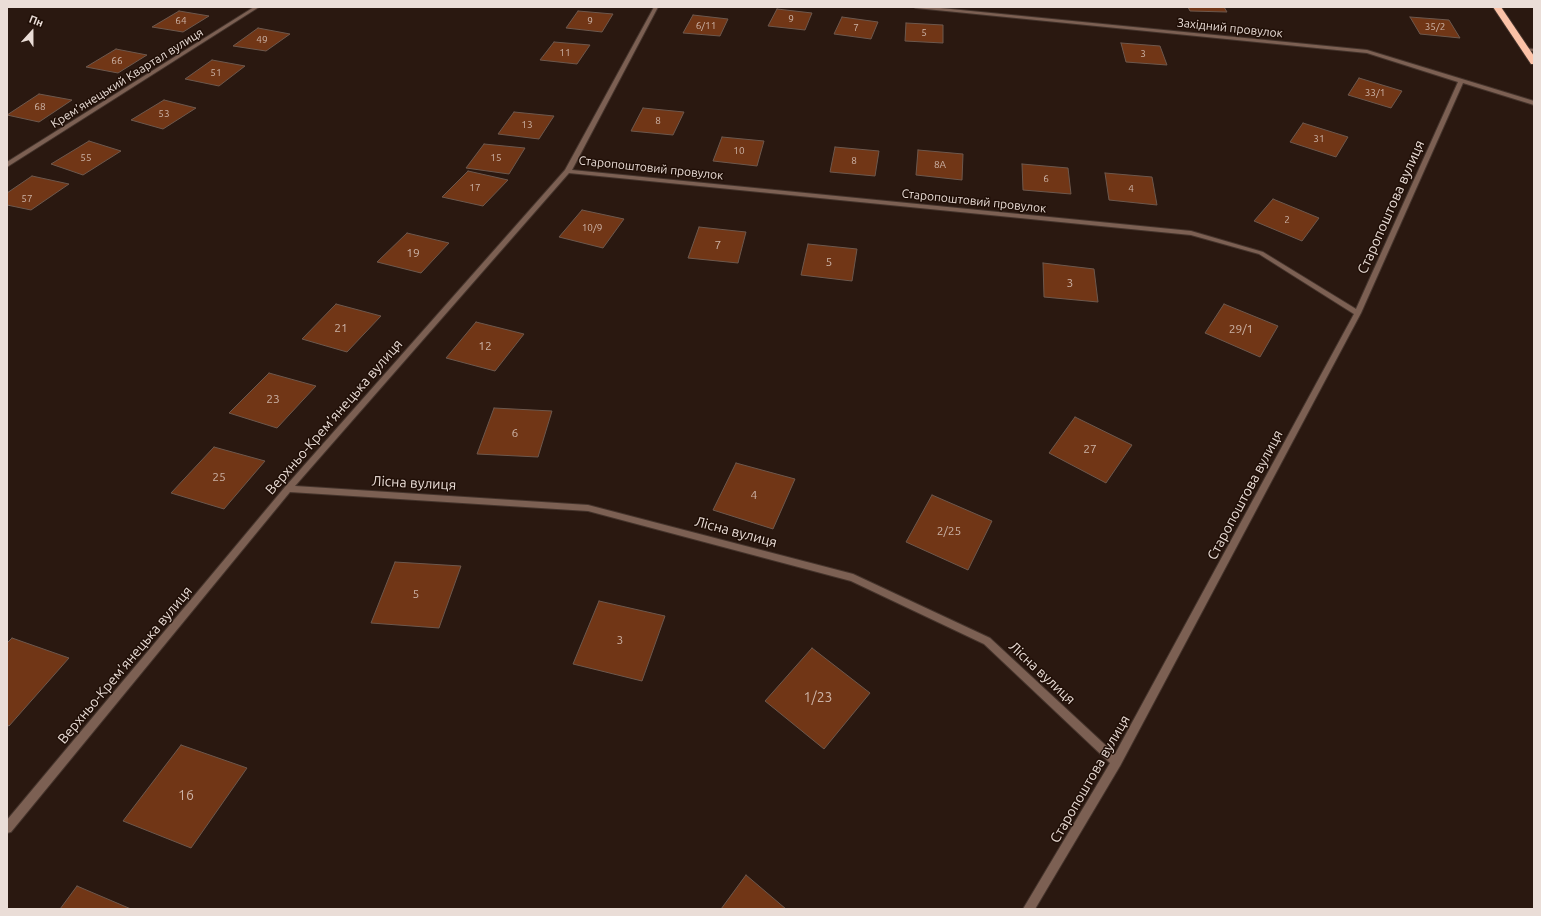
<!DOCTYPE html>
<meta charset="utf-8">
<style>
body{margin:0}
#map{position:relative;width:1541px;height:916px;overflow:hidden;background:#2a1810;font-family:Ubuntu,sans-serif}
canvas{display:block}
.frame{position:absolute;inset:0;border:8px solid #eaddd7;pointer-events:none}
.north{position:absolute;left:12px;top:12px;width:40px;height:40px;-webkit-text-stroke:3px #200f07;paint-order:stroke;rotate:21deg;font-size:11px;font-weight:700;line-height:16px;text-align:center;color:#eaddd7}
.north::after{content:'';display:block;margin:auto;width:14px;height:18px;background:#eaddd7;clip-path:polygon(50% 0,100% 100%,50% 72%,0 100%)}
</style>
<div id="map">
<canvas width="1541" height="916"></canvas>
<div class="frame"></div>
<div class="north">Пн</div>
</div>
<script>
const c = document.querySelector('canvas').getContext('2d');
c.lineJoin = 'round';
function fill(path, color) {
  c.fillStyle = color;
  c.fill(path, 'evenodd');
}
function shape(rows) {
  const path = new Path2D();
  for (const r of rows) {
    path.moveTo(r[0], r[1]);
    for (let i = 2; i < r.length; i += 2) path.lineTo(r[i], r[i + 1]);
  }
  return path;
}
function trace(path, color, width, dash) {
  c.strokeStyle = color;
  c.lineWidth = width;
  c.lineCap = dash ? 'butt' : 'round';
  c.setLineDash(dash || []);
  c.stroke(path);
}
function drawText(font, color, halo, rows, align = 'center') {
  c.font = font + ' Ubuntu,sans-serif';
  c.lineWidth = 3;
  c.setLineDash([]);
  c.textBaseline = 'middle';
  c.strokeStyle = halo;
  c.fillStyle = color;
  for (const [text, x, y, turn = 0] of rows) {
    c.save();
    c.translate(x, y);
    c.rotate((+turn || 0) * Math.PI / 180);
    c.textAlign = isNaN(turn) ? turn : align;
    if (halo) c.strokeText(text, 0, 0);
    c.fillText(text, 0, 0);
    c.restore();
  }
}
const building = shape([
 [1188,7,1224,7,1227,12,1190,11,1188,7],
 [777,9,812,13,805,30,768,26,777,9],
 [179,11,209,16,183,32,152,27,179,11],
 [578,11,613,14,602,32,566,28,578,11],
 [693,15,728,19,720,36,683,33,693,15],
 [842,17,878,22,871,39,834,34,842,17],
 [1410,17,1449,20,1460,38,1420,34,1410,17],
 [906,23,943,25,943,43,905,41,906,23],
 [258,28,290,34,266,51,233,46,258,28],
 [554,42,590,45,577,64,540,60,554,42],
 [1121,43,1160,46,1167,65,1126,62,1121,43],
 [116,49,147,55,118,73,86,67,116,49],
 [212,60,245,66,219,86,185,79,212,60],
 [1359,78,1402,91,1391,108,1348,95,1359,78],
 [39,94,72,100,39,122,7,115,39,94],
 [164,100,196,108,163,129,131,120,164,100],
 [643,108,684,112,673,135,631,131,643,108],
 [514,112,554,116,539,139,498,134,514,112],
 [1303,123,1348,137,1336,157,1290,142,1303,123],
 [722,137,764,141,757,166,713,161,722,137],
 [89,141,121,151,83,175,51,164,89,141],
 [484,144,525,148,509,174,466,168,484,144],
 [835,147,879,151,875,176,830,172,835,147],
 [918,150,963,154,962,180,916,175,918,150],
 [1022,164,1068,168,1071,194,1023,190,1022,164],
 [468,171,508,180,483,206,442,197,468,171],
 [1105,173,1152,177,1157,205,1109,200,1105,173],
 [32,176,69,184,31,210,7,205,7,193,32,176],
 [1273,199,1319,218,1302,241,1254,221,1273,199],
 [582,210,624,219,603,248,559,237,582,210],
 [699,227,746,232,738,263,688,258,699,227],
 [407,233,449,243,421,273,377,262,407,233],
 [808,244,857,249,852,281,801,275,808,244],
 [1043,263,1094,269,1098,302,1044,297,1043,263],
 [336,304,381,316,347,352,302,339,336,304],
 [1224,304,1278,326,1260,357,1205,333,1224,304],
 [476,322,524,334,495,371,446,358,476,322],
 [269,373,316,386,277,428,229,413,269,373],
 [494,408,552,411,538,457,477,454,494,408],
 [1075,417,1132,445,1106,483,1049,453,1075,417],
 [214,447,265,461,224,509,171,493,214,447],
 [736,463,795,479,773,529,713,510,736,463],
 [932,495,992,521,968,570,906,542,932,495],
 [395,562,461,566,439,628,371,623,395,562],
 [599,601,665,616,642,681,573,664,599,601],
 [12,638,69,658,9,726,7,725,7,643,12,638],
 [812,648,870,693,824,749,765,701,812,648],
 [181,745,247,768,191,848,123,821,181,745],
 [746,875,786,909,721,909,746,875],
 [77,886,131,909,60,909,77,886]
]);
const lane = shape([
 [1523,48,1534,49,1534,51,1523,50,1523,48]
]);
const street = shape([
 [254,7,259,7,7,167,7,162,254,7],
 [654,7,658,7,572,170,1191,231,1263,252,1356,309,1458,82,1367,53,916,8,914,7,930,7,1367,50,1534,101,1534,105,1463,83,1361,313,1120,766,1035,909,1023,909,1110,763,984,644,851,581,588,511,290,492,11,832,7,833,7,820,285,487,565,170,654,7],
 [569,173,1191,235,1259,254,1354,314,1115,754,990,638,853,574,588,505,295,486,569,173]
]);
const highway = shape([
 [1493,7,1501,7,1534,56,1534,64,1531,64,1493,7]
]);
const farNumbernames = [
 ["9",791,19],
 ["64",181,21],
 ["9",590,21],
 ["6/11",706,26],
 ["35/2",1435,27],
 ["7",856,28],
 ["5",924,33],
 ["49",262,40],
 ["11",565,53],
 ["3",1143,54],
 ["66",117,61],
 ["51",216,73],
 ["33/1",1375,93],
 ["68",40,107],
 ["53",164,114],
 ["8",658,121],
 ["13",527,125],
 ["31",1319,139],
 ["10",739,151],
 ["55",86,158],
 ["15",496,158],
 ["8",854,161],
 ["8А",940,165],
 ["6",1046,179],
 ["17",475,188],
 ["4",1131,189],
 ["57",27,199],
 ["2",1287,220],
 ["10/9",592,228]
];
const farStreetnames = [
 ["Західний провулок",1230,28,6],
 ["Крем’янецький Квартал вулиця",127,78,-32],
 ["Старопоштовий провулок",651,168,6],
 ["Старопоштовий провулок",974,201,6]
];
const numberNames = [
 ["7",718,245],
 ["19",413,253],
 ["5",829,262],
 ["3",1070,283],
 ["21",341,328],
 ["29/1",1241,329],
 ["12",485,346],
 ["23",273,399],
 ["6",515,433],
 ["27",1090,449],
 ["25",219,477],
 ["4",754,495],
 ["2/25",949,531],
 ["5",416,594],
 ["3",620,640]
];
const streetNames = [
 ["Старопоштова вулиця",1391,207,-66],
 ["Верхньо-Крем’янецька вулиця",334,417,-49],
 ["Лісна вулиця",414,483,3],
 ["Старопоштова вулиця",1245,495,-62],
 ["Лісна вулиця",736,532,15],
 ["Верхньо-Крем’янецька вулиця",125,665,-50],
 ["Лісна вулиця",1042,673,43],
 ["Старопоштова вулиця",1090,779,-60]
];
const nearNumbernames = [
 ["1/23",818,697],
 ["16",186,795]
];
fill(building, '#713616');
trace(building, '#6d584d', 1);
trace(lane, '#45342c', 2);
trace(street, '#45342c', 2);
trace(highway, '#45342c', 2);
fill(lane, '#7c6053');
fill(street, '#7c6053');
fill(highway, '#fbc2a7');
drawText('10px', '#ccb3a7', null, farNumbernames);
drawText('12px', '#eaddd7', '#200f07', farStreetnames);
drawText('12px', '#ccb3a7', null, numberNames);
drawText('14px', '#eaddd7', '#200f07', streetNames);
drawText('14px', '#ccb3a7', null, nearNumbernames);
</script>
